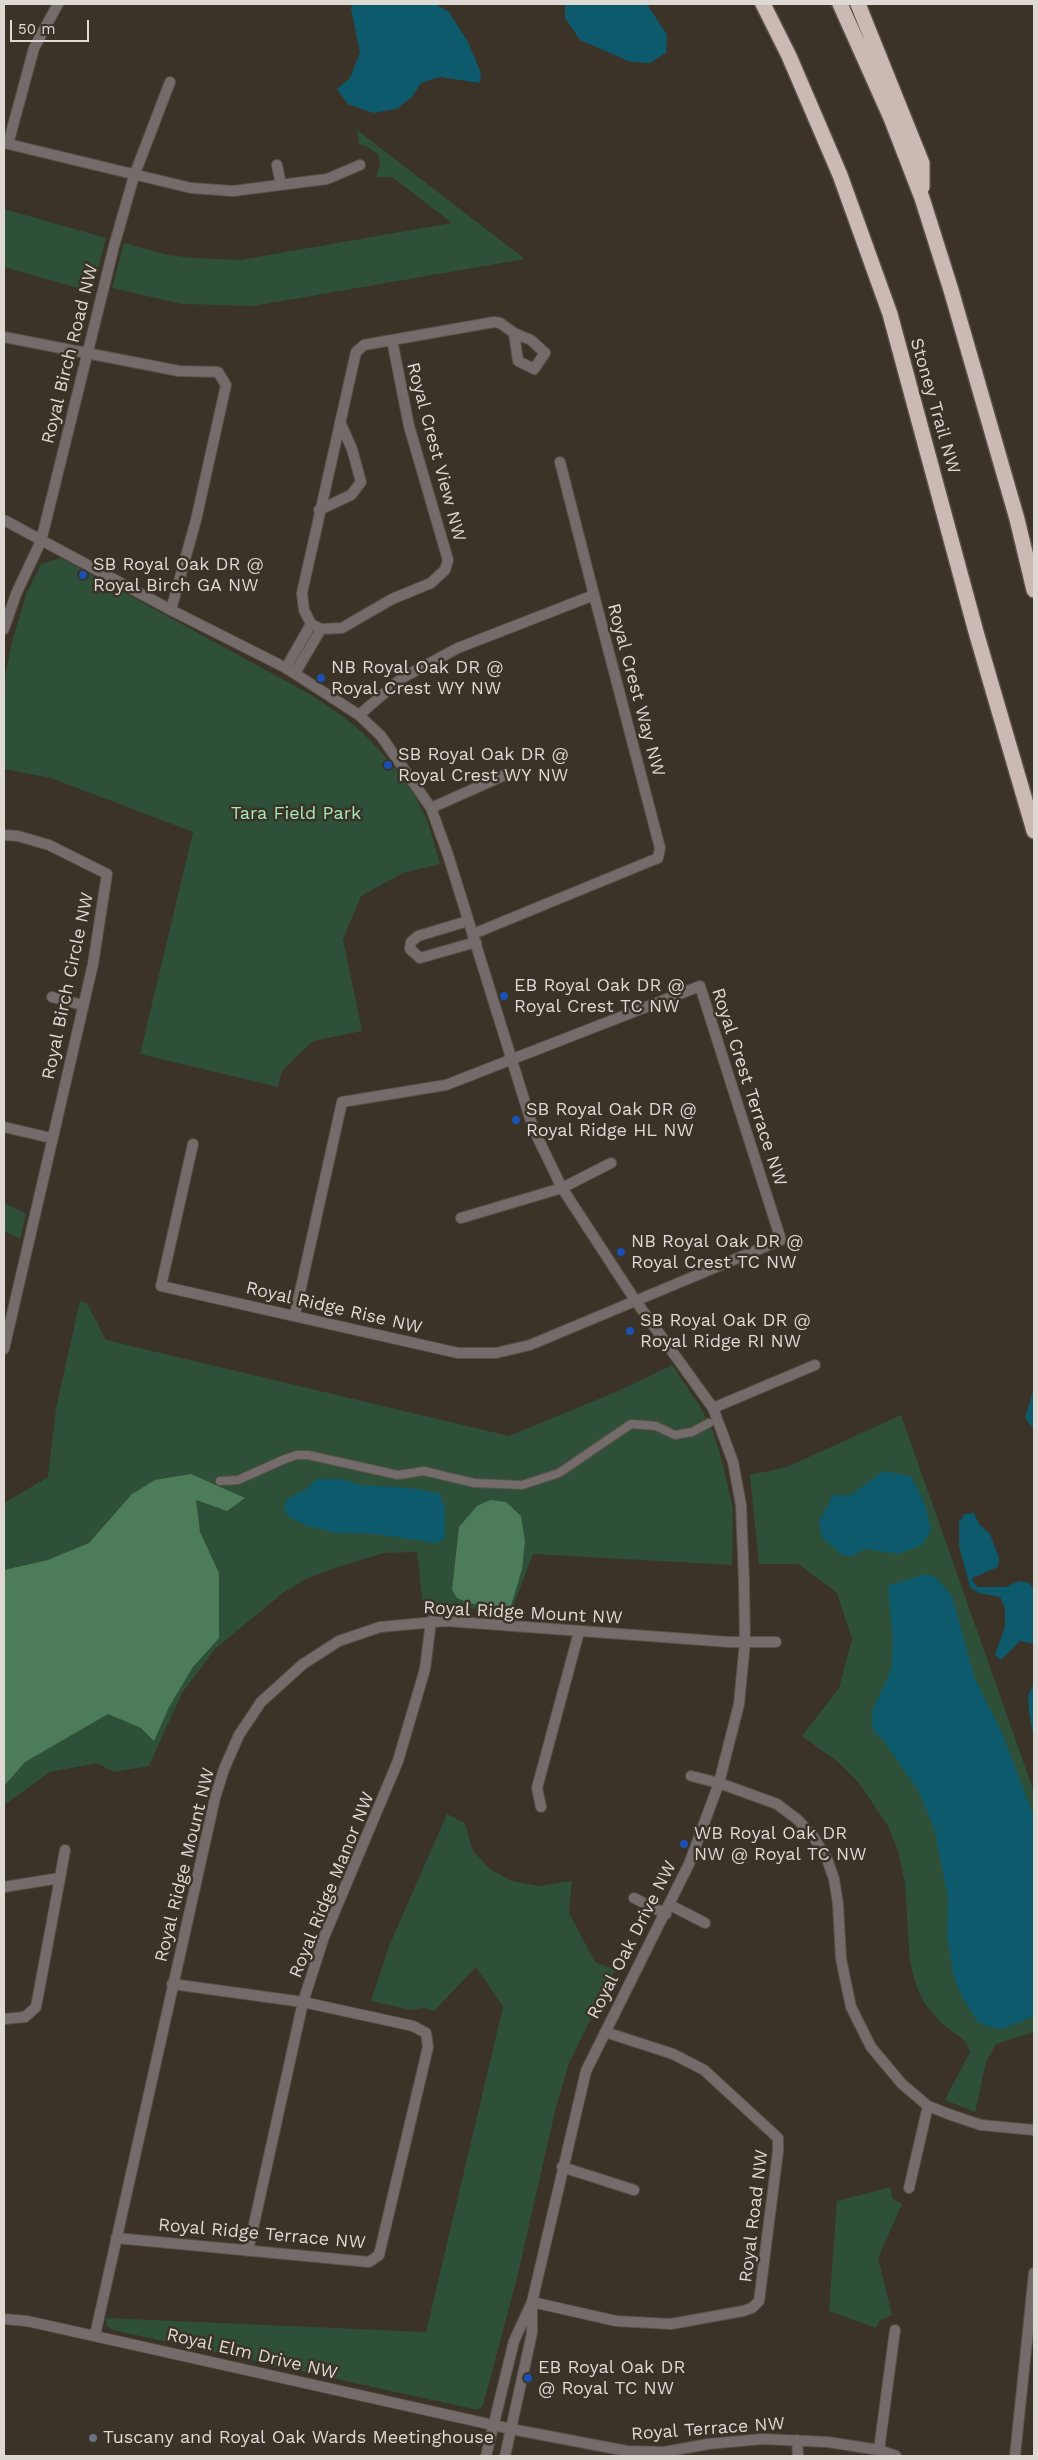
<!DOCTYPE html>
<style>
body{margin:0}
#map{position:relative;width:1038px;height:2460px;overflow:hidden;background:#3b3228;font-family:"Work Sans",sans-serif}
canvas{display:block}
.frame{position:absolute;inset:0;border:5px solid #dfd9d3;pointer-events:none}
.scale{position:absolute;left:10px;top:20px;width:79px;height:22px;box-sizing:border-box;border:2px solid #dfd9d3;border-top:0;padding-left:6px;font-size:15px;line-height:18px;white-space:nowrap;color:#dfd9d3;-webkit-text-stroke:4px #3b3228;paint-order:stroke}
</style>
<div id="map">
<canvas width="1038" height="2460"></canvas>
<div class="frame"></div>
<div class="scale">50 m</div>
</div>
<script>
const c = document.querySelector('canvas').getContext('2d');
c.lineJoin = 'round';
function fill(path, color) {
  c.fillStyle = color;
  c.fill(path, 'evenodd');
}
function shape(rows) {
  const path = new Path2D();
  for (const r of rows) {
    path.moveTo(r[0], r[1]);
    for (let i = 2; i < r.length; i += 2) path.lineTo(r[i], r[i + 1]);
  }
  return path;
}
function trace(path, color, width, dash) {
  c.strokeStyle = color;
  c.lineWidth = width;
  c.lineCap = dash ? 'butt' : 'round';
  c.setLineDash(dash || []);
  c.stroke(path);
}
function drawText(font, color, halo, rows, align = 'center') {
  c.font = font + ' "Work Sans",sans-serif';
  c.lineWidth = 5;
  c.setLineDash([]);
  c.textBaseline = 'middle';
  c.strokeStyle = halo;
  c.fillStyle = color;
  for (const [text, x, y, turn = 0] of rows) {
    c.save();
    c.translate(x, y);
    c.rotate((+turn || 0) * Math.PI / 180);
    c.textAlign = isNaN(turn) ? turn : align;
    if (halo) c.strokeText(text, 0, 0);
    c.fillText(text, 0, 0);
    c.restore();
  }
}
const green = shape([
 [357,130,525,259,253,306,182,304,112,288,124,243,168,255,192,258,240,260,452,223,392,177,376,177,380,166,378,154,366,146,359,144],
 [4,209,106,238,92,292,4,267],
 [61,558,313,696,341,715,363,733,391,763,415,796,428,822,440,864,403,873,361,896,343,939,362,1031,313,1041,282,1071,278,1087,140,1054,193,832,51,778,4,769,4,682,12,642,26,595,41,564],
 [4,1203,26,1214,20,1239,4,1231],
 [80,1301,87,1303,106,1340,509,1436,618,1391,672,1365,698,1403,713,1431,721,1457,733,1509,732,1565,533,1554,512,1609,423,1608,417,1552,384,1553,335,1568,306,1579,283,1593,216,1648,182,1693,149,1766,114,1772,97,1763,50,1772,4,1805,4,1503,48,1477,56,1408],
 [901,1415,1034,1792,1034,2032,996,2044,986,2062,975,2112,945,2100,970,2052,966,2042,939,2021,925,2004,916,1985,910,1962,905,1883,898,1851,888,1826,859,1783,838,1762,802,1736,839,1688,852,1639,837,1593,798,1564,759,1564,750,1475,787,1467],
 [447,1814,465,1823,473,1851,490,1869,512,1881,538,1886,572,1881,569,1913,595,1962,615,1970,569,2063,556,2107,517,2278,483,2405,478,2410,113,2330,107,2326,106,2318,426,2332,503,2007,476,1967,434,2011,423,2008,411,2010,371,2001,389,1946],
 [891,2187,892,2198,902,2204,878,2258,892,2315,880,2320,876,2328,829,2311,837,2201]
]);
const forest = shape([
 [191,1474,245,1498,227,1511,196,1500,200,1532,219,1573,219,1638,193,1667,169,1707,154,1741,141,1728,108,1714,25,1762,4,1786,4,1570,48,1560,89,1543,132,1494,155,1480],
 [490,1500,506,1502,521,1516,525,1541,522,1569,511,1606,485,1606,469,1603,457,1598,452,1590,459,1527,477,1506]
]);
const water = shape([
 [352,4,435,4,449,12,468,42,481,73,480,83,440,77,421,83,412,97,396,109,373,113,348,104,337,89,350,78,360,52,351,9],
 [565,4,647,4,667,35,666,53,650,63,631,62,580,40,565,18],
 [1034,1388,1034,1429,1025,1418],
 [883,1471,911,1476,926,1506,931,1531,922,1545,898,1554,864,1549,853,1556,842,1555,822,1537,819,1521,833,1495,851,1495],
 [316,1479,341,1479,360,1485,409,1488,439,1493,445,1507,445,1538,437,1543,375,1534,337,1533,307,1526,289,1517,284,1509,286,1500,308,1488],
 [974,1513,979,1524,990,1534,999,1558,998,1567,972,1578,973,1582,978,1587,1006,1587,1019,1581,1029,1583,1034,1588,1034,1644,1020,1641,1001,1660,995,1655,1005,1627,1005,1608,1000,1597,979,1593,970,1587,959,1546,959,1522,965,1514],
 [925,1574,936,1577,952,1596,975,1679,1002,1733,1034,1817,1034,2016,1003,2029,989,2027,978,2022,962,1997,954,1977,947,1935,948,1897,934,1828,918,1790,883,1740,874,1731,872,1723,873,1709,889,1675,892,1663,893,1641,888,1586],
 [1034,1683,1034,1740,1029,1712,1028,1696]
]);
const pedestrian = shape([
 [220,1481,238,1480,285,1459,297,1455,308,1455,398,1475,424,1471,474,1483,522,1485,559,1473,631,1424,656,1426,675,1435,692,1432,709,1423]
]);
const minor = shape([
 [4,143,191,188,233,191,327,179,360,165],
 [8,144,34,48,58,4],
 [277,165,281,185],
 [4,337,179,371,218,372,226,385,196,520,171,610],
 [392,340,409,426,448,560,445,570,431,583,392,599,342,628,321,629,311,624,304,610,302,593,356,352,364,345,392,340],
 [392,340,494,322,500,323,514,333,531,340,545,353,534,369,518,361,514,333],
 [560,462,594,595],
 [319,510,351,495,361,482,352,449,340,422],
 [4,629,16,594,41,541,114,246,134,176,170,82],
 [286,668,311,624],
 [295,673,321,629],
 [359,715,402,678,458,648,594,595,660,848,658,858,473,934],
 [431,808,507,774],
 [4,835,18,836,49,845,107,874,93,964,4,1349],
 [468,921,418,936,411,942,410,949,420,958,476,942],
 [52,997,82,1005],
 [4,1127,51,1138],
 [193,1144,161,1286,458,1353,496,1353,530,1345,781,1240,700,986,446,1085,342,1102,295,1314],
 [461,1218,562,1188,611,1163],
 [713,1408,815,1365],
 [691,1776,719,1783,777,1804,798,1820,813,1836,827,1859,834,1879,838,1904,841,1959,851,2007,871,2047,902,2084,928,2106,951,2115,981,2125,1034,2130],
 [541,1807,537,1788,579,1632],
 [60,1878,65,1850],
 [4,1887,60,1878,36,2007,25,2017,4,2019],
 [634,1898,666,1914],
 [670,1905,705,1923],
 [562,2167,634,2190],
 [909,2188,928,2106],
 [116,2238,369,2262,379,2255,428,2047,426,2033,413,2026,303,2002,172,1984],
 [248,2251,303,2002,324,1937,398,1761,425,1669,431,1621],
 [532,2302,616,2321,671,2324,743,2311,752,2308,759,2301,778,2151,778,2138,704,2070,673,2054,605,2032],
 [4,2319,27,2321,511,2429,627,2451,664,2452,708,2444,762,2439,828,2442,879,2450,896,2456],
 [95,2335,215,1798,224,1769,239,1735,261,1702,303,1664,339,1641,380,1627,446,1621,729,1642,776,1642],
 [797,2440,798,2456],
 [879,2450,895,2330],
 [1015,2456,1034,2273]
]);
const tertiary = shape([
 [4,520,171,610,286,668,359,715,381,736,431,808,448,855,533,1128,562,1188,635,1300,713,1408,733,1462,741,1505,744,1581,745,1642,739,1704,719,1783,689,1864,586,2071,532,2302,514,2341,486,2456],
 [505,2456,532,2333,532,2305]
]);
const motorway = shape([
 [763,4,789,56,840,175,890,314,976,632,1034,831],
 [840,4,891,118,922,198,951,290,1017,519,1034,590],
 [858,4,922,163,922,187]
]);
const markers = [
 [83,575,5,"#1a4fb4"],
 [321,678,5,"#1a4fb4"],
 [388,765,5,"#1a4fb4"],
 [504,996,5,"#1a4fb4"],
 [516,1120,5,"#1a4fb4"],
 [621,1252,5,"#1a4fb4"],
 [630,1331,5,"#1a4fb4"],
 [684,1844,5,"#1a4fb4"],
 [528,2378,5,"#1a4fb4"],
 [93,2438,5,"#6b7280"]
];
const streetNames = [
 ["Royal Birch Road NW",70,354,-76],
 ["Stoney Trail NW",935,406,74],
 ["Royal Crest View NW",436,452,75],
 ["Royal Crest Way NW",636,690,75],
 ["Royal Birch Circle NW",68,986,-78],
 ["Royal Crest Terrace NW",749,1087,72],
 ["Royal Ridge Rise NW",334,1308,13],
 ["Royal Ridge Mount NW",523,1613,3],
 ["Royal Ridge Mount NW",185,1865,-76],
 ["Royal Ridge Manor NW",332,1885,-68],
 ["Royal Oak Drive NW",632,1940,-63],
 ["Royal Road NW",754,2216,-83],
 ["Royal Ridge Terrace NW",262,2234,5],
 ["Royal Elm Drive NW",252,2354,13],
 ["Royal Terrace NW",708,2429,-4]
];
const poiNames = [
 ["SB Royal Oak DR @",93,565],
 ["Royal Birch GA NW",93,586],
 ["NB Royal Oak DR @",331,668],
 ["Royal Crest WY NW",331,689],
 ["SB Royal Oak DR @",398,755],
 ["Royal Crest WY NW",398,776],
 ["EB Royal Oak DR @",514,986],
 ["Royal Crest TC NW",514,1007],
 ["SB Royal Oak DR @",526,1110],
 ["Royal Ridge HL NW",526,1131],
 ["NB Royal Oak DR @",631,1242],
 ["Royal Crest TC NW",631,1263],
 ["SB Royal Oak DR @",640,1321],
 ["Royal Ridge RI NW",640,1342],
 ["WB Royal Oak DR",694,1834],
 ["NW @ Royal TC NW",694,1855],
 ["EB Royal Oak DR",538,2368],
 ["@ Royal TC NW",538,2389],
 ["Tuscany and Royal Oak Wards Meetinghouse",103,2438]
];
const parkNames = [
 ["Tara Field Park",296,814]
];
fill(green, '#2e5038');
fill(forest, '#4d7c5a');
fill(water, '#0d5a6d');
trace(pedestrian, '#595047', 10);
trace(minor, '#595047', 12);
trace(tertiary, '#595047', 12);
trace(motorway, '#595047', 18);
trace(pedestrian, '#736c6a', 8);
trace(minor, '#736c6a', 10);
trace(tertiary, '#736c6a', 10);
trace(motorway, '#cabab3', 15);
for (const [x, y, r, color] of markers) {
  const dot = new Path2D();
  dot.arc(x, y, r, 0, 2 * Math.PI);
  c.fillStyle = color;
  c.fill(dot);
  trace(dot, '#3b3228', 2);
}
drawText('18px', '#dfd9d3', '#3b3228', streetNames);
drawText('18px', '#dfd9d3', '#3b3228', poiNames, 'left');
drawText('18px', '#a2ebb5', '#3b3228', parkNames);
</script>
